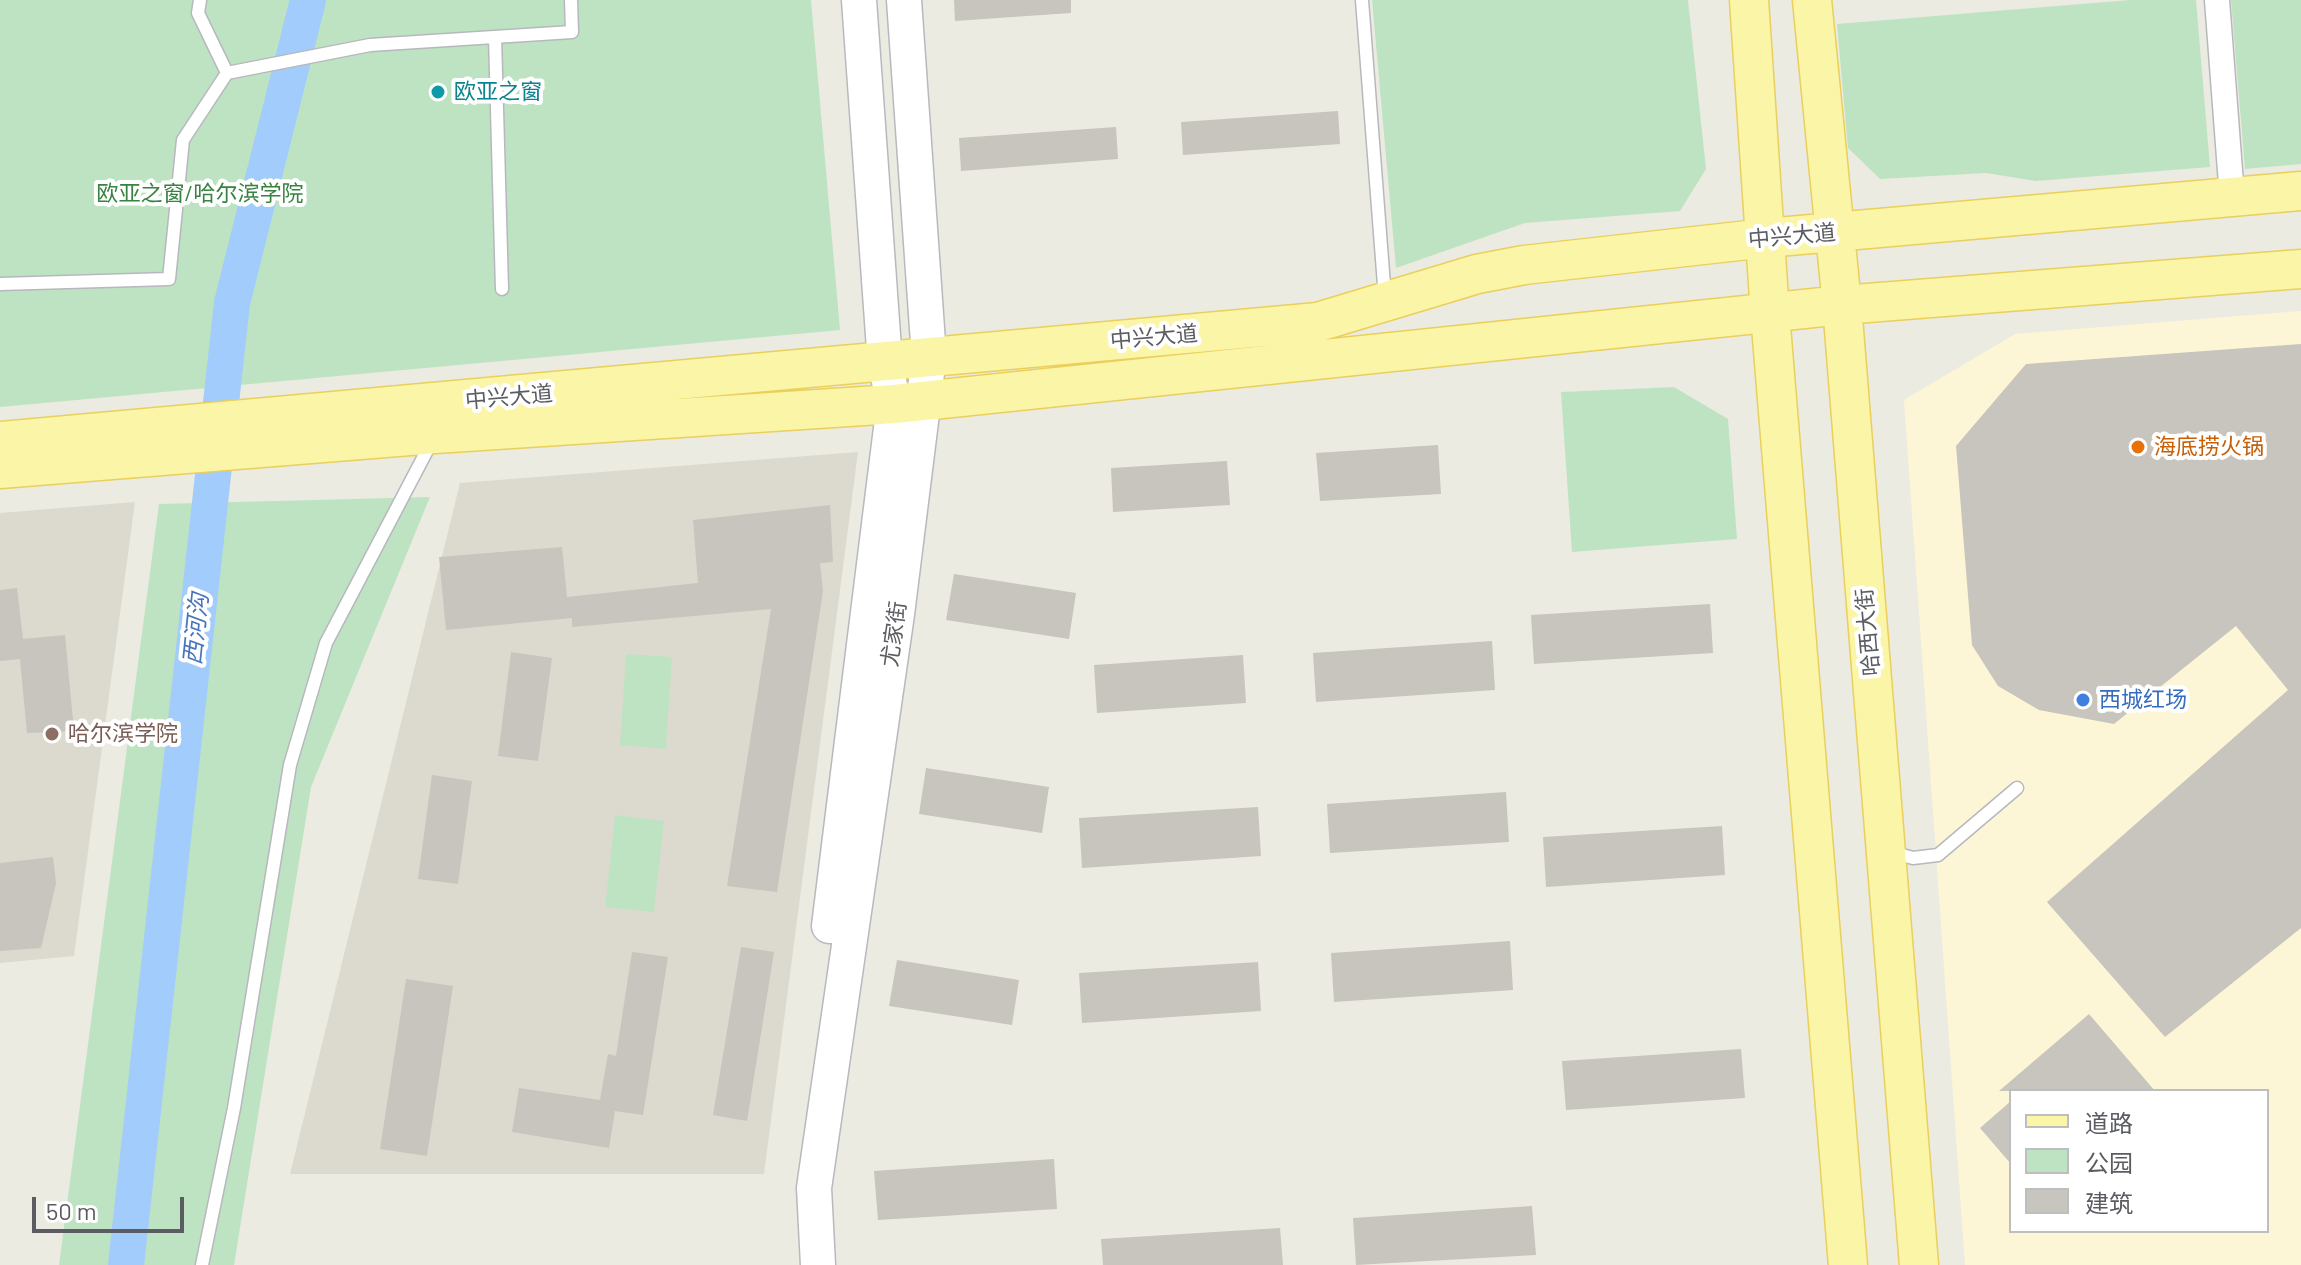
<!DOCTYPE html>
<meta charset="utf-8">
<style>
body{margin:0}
#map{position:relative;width:2301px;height:1265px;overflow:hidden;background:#ecebe1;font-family:Barlow,"Noto Sans SC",sans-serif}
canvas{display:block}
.legend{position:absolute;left:2009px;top:1089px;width:260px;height:144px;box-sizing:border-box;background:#fff;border:2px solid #bdbec0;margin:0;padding:10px 14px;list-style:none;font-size:24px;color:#5a5c61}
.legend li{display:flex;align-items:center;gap:16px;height:40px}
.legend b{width:40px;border:2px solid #bdbec0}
.scale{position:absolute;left:32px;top:1197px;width:152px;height:36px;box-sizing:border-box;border:4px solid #5a5c61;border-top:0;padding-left:10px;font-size:24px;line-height:28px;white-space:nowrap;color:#5a5c61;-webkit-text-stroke:6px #fff;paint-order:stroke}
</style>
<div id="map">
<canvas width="2301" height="1265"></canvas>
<ul class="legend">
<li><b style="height:10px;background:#fbf5a7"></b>道路</li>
<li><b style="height:22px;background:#bee3c2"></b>公园</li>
<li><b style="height:22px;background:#c8c4be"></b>建筑</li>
</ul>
<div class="scale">50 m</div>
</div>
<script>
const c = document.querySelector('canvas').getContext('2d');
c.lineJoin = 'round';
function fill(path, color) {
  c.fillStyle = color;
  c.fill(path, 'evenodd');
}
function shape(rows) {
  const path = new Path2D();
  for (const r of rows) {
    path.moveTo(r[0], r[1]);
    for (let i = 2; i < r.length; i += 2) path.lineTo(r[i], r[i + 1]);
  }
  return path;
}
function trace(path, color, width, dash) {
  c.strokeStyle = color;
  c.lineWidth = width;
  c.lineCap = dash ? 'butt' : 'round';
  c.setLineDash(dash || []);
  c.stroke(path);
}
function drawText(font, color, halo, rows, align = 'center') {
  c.font = font + ' Barlow,"Noto Sans SC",sans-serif';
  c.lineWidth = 8;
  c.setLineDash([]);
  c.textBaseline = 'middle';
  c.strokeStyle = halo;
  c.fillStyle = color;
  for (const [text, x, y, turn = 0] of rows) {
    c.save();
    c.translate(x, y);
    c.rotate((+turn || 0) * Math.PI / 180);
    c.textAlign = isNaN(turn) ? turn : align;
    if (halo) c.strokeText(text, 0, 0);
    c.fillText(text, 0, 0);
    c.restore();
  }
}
const commercial = shape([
 [2301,311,2301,1265,1965,1265,1904,400,2015,334],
 [2011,1091,2267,1091,2267,1231,2011,1231]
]);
const education = shape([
 [858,452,764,1174,290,1174,460,483],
 [135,502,74,956,0,963,0,513]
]);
const green = shape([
 [0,0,811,0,840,330,0,407],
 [1372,0,1688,0,1706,169,1680,211,1525,223,1396,268],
 [2130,0,2196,0,2210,167,2036,181,1986,173,1880,179,1848,148,1837,24],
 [2231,0,2301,0,2301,164,2245,169],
 [1674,387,1728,419,1737,539,1572,552,1561,392],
 [430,497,311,787,234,1265,59,1265,159,504],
 [626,654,672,657,666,749,620,745],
 [615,815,664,821,654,912,605,907]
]);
const river = shape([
 [126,1265,232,303,308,0]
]);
const building = shape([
 [954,0,1071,0,1071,13,955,21],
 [1338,111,1340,144,1183,155,1181,122],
 [1116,127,1118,159,961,171,959,138],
 [2301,344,2301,928,2165,1037,2047,902,2288,690,2236,626,2114,724,2039,710,1998,686,1972,645,1956,446,2026,364],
 [1438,445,1441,494,1320,501,1316,453],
 [1227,461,1230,505,1113,512,1111,468],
 [830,505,833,562,820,563,823,591,777,892,727,886,771,609,572,627,572,618,446,630,439,557,562,547,567,597,698,583,693,520],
 [954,574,1076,593,1069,639,946,620],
 [17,588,23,639,65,635,74,731,27,733,20,659,0,661,0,590],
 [1710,604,1713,653,1534,664,1531,615],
 [1492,641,1495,690,1316,702,1313,653],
 [511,652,552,658,538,761,498,756],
 [1243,655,1246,703,1097,713,1094,665],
 [926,768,1049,787,1042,833,919,814],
 [432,775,472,781,458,884,418,879],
 [1506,792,1509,842,1330,853,1327,804],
 [1258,807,1261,856,1082,868,1079,818],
 [1722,826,1725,875,1546,887,1543,837],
 [53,857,56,883,41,948,0,951,0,863],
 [1510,941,1513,990,1334,1002,1331,953],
 [741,947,774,952,747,1121,713,1115],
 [632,952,668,957,643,1115,615,1111,609,1148,512,1132,519,1088,600,1100,608,1054,616,1056],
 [897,960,1019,980,1012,1025,889,1006],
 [1258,962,1261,1011,1082,1023,1079,973],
 [406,979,453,986,427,1156,380,1149],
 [2089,1014,2155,1091,1999,1091],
 [1741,1049,1745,1098,1566,1110,1562,1061],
 [2011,1101,2011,1164,1980,1128],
 [1054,1159,1057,1209,878,1220,874,1171],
 [1532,1206,1536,1255,1356,1265,1353,1218],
 [1280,1228,1283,1265,1103,1265,1101,1239]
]);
const service = shape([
 [200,0,198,13,227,73],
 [1362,0,1385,298],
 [495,37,502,289],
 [0,284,169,279,183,140,227,73,370,45,572,32,571,0],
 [1893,847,1902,855,1913,858,1938,855,2017,788],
 [202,1265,234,1108,290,765,326,643,432,441]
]);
const minor = shape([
 [2217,0,2232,197]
]);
const secondary = shape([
 [829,926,894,404,885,363,859,0],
 [818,1265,814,1188,897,614,929,357,904,0]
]);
const primary = shape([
 [1749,0,1770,314,1848,1265],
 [1812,0,1842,305,1919,1265],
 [0,441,1318,322,1477,274,1524,265,1766,238,2301,191],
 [0,469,435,434,894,404,1842,305,2301,269]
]);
const markers = [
 [438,92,8,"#0f9aa8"],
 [2138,447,8,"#e8710a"],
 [2083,700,8,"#3f7fe0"],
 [52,734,8,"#8d6e63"]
];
const cultureNames = [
 ["欧亚之窗",454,92]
];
const parkNames = [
 ["欧亚之窗/哈尔滨学院",200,194]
];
const streetNames = [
 ["中兴大道",1792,236,-5],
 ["中兴大道",1154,337,-5],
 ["中兴大道",509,397,-5],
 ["哈西大街",1868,632,-95],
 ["尤家街",894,634,-82]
];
const foodNames = [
 ["海底捞火锅",2154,447]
];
const shopNames = [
 ["西城红场",2099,700]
];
const educationNames = [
 ["哈尔滨学院",68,734]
];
const waterNames = [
 ["西河沟",196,629,-84]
];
fill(commercial, '#fcf6d6');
fill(education, '#dcdacf');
fill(green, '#bee3c2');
trace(river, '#a2ccfb', 36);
fill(building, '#c8c4be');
trace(service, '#b7b8bd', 15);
trace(minor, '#b7b8bd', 27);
trace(secondary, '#b7b9bf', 37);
trace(primary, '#eacf5c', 41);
trace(service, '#fff', 12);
trace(minor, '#fff', 24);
trace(secondary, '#fff', 34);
trace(primary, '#fbf5a7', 38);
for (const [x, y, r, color] of markers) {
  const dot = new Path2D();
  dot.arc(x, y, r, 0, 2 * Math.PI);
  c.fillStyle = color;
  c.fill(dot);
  trace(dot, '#fff', 3);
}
drawText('22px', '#0d838f', '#fff', cultureNames, 'left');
drawText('22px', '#388242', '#fff', parkNames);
drawText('22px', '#5a5c61', '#fff', streetNames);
drawText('22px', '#c56008', '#fff', foodNames, 'left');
drawText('22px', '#366cbe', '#fff', shopNames, 'left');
drawText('22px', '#785e54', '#fff', educationNames, 'left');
drawText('italic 24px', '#4775bc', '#fff', waterNames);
</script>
